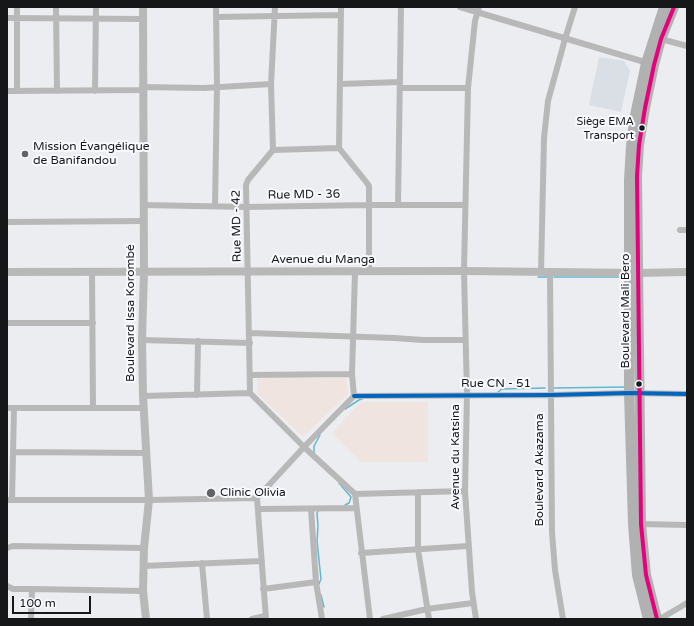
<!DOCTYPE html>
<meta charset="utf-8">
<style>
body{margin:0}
#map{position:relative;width:694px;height:626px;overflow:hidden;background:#ebedf0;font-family:"Varela Round",sans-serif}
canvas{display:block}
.frame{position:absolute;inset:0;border:8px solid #161719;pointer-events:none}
.scale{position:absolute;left:12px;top:596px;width:79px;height:18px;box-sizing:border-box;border:2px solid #161719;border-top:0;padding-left:5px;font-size:12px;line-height:14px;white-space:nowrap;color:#161719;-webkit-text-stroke:3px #f8faff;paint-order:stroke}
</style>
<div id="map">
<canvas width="694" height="626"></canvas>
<div class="frame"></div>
<div class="scale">100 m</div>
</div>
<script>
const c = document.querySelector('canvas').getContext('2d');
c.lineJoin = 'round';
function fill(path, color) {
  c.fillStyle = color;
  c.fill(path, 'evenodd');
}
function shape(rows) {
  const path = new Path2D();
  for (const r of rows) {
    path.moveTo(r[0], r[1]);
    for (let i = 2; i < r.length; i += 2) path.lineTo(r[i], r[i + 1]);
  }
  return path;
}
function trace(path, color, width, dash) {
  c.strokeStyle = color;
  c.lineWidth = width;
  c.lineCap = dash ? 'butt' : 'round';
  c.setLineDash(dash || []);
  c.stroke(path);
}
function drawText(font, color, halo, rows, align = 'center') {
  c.font = font + ' "Varela Round",sans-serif';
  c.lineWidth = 4;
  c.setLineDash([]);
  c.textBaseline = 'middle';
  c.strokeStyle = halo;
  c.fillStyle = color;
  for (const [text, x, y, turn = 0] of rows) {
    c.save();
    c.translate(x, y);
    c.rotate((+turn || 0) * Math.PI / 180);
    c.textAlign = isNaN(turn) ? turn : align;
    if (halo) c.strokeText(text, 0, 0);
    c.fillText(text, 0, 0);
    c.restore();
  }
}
const built = shape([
 [599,57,624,61,630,71,621,112,589,105]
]);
const education = shape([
 [257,378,346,378,348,394,303,437,258,394],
 [361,402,428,402,428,462,361,462,332,433]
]);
const stream = shape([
 [538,277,547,277],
 [554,277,624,277],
 [554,388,626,387],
 [498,392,502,389,545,388],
 [345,409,359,400,364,398],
 [314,453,314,446,320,435],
 [339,483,351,497,349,503,345,505],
 [318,511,317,513,318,526,317,541,321,579,319,584],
 [321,595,324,607]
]);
const minor = shape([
 [17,7,17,91],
 [56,7,57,91],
 [460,7,648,63],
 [216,17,341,15],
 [7,18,142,19],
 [661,39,687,46],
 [340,84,400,82],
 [142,87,204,88,271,84],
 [400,88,468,88],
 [7,91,142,90],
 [95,91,96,7],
 [339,148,341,7],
 [273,150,271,84,275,7],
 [143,205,247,207,369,205,465,205],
 [398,205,401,7],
 [215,206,217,87,216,7],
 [7,222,144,221],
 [680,230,687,230],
 [92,272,93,408],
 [541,272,544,138,548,101,565,39,575,7],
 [550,272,552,532,555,570,563,619],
 [7,323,93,323],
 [250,333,394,338,423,340,465,340],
 [142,340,250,343],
 [250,375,352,374],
 [250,393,246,185,248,180,273,150,339,148,367,183,369,186,369,272],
 [250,393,304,447,355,494],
 [197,395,198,341],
 [143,396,250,393],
 [354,396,551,395,629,393,687,394],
 [354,396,352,374,355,272],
 [7,408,144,408],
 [13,452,146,453],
 [418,492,418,549,429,619],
 [355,494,370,619],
 [355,494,465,491],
 [7,500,149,500,257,498],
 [12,500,14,408],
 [259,509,356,508],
 [311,509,316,582,322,619],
 [639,524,687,525],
 [7,548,13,546,144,548],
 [361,553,468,546],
 [202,563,207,619],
 [143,566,262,561],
 [7,586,13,589,32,589,31,619],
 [32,589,143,591],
 [263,589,316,582],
 [252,619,265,616],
 [266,619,257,498,304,447,354,396],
 [383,619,427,609,473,603],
 [476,619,472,592,465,491,467,395,464,271,468,88,475,21,479,7],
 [660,619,687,603]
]);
const tertiary = shape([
 [143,7,144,272,142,340,143,396,149,500,144,548,143,591,146,619],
 [7,272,464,271,639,273,687,272]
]);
const primary = shape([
 [648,619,637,575,633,524,629,393,629,180,631,146,634,120,646,63,664,7],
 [657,619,646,575,641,524,637,176,639,145,645,108,654,65,661,39,674,7]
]);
const bus1 = shape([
 [354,396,551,395,629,393,687,394]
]);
const bus2 = shape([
 [657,619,646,575,641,524,637,176,639,145,645,108,654,65,661,39,674,7]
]);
const markers = [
 [642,128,3.5,"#161719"],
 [25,154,4,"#616264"],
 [639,384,3.5,"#161719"],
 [211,493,5,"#616264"]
];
const busNames = [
 ["Siège EMA",634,122],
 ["Transport",634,136]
];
const poiNames = [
 ["Mission Évangélique",33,147],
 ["de Banifandou",33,161],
 ["Clinic Olivia",220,493]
];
const streetNames = [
 ["Rue MD - 36",304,195,-1],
 ["Rue MD - 42",237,226,-91],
 ["Avenue du Manga",323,260],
 ["Boulevard Mali Bero",626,311,-90],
 ["Boulevard Issa Korombé",131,313,-90],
 ["Rue CN - 51",496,384],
 ["Avenue du Katsina",456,457,-90],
 ["Boulevard Akazama",540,470,-90]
];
fill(built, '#dadee5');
fill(education, '#f0e4e0');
trace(stream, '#63b7cf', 1.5);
trace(minor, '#b9b8b9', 6);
trace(tertiary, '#b9b8b9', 8);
trace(primary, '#b2b1b2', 10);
trace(bus1, '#0065bd', 4);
trace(bus2, '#e5007d', 4);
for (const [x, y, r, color] of markers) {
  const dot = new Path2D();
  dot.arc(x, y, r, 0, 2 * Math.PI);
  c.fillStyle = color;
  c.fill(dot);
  trace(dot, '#f8faff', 1.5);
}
drawText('11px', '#161719', '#f8faff', busNames, 'right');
drawText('12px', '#161719', '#f8faff', poiNames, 'left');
drawText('12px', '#161719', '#f8faff', streetNames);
</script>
